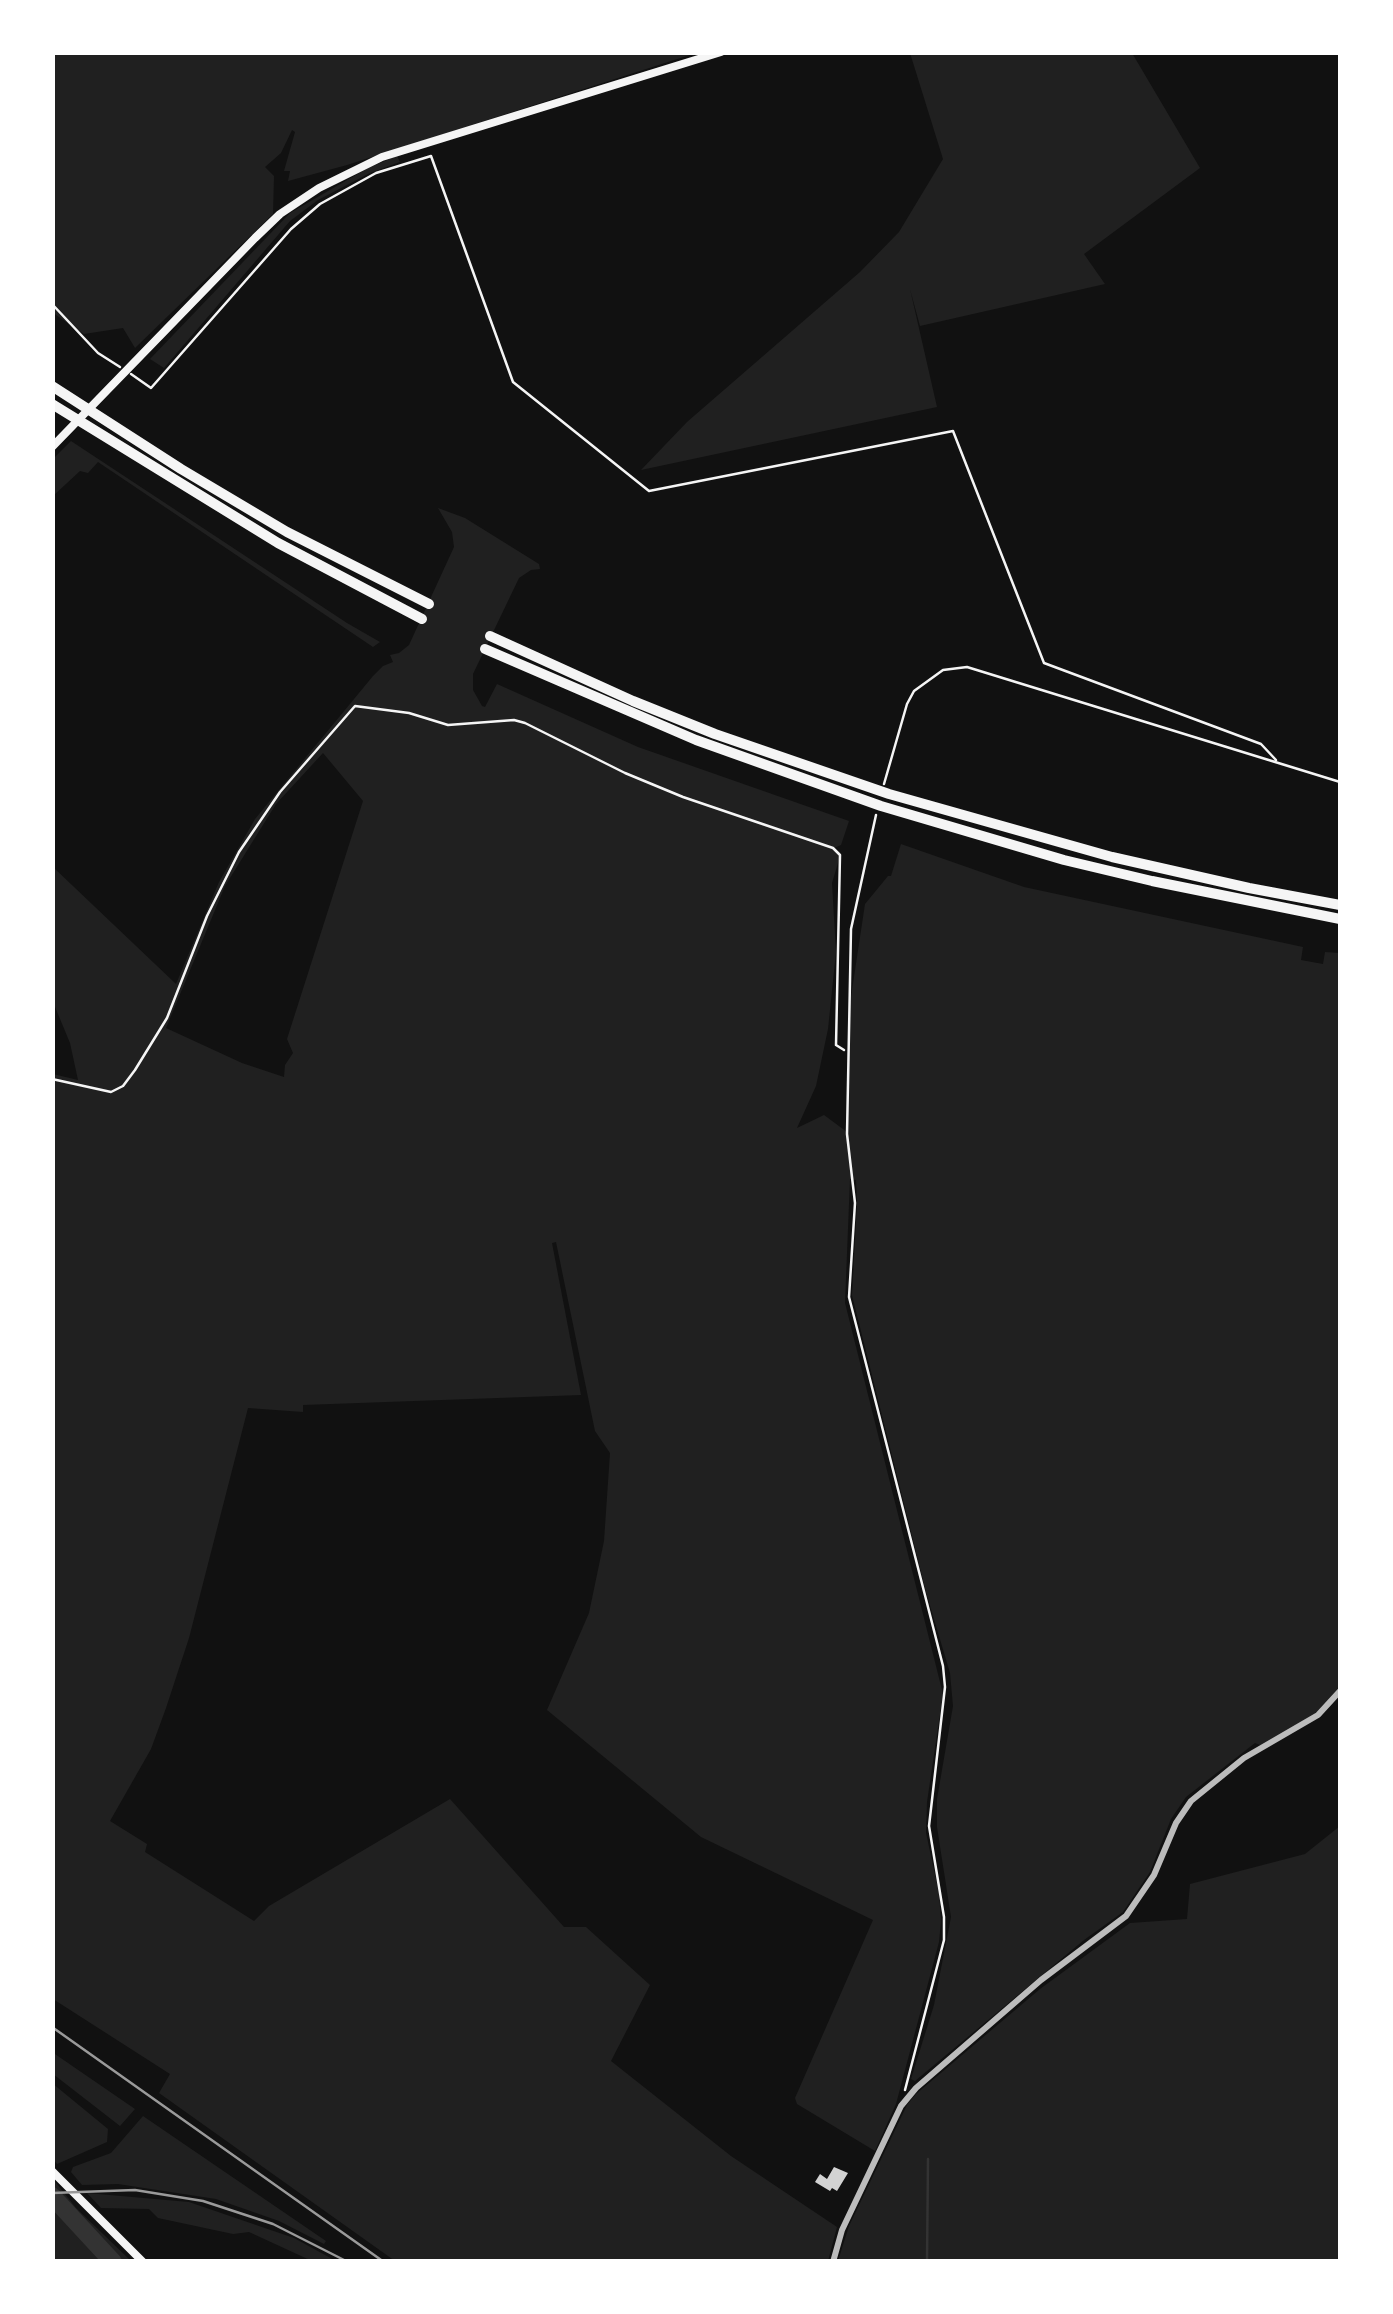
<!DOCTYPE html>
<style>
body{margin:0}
#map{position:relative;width:1393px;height:2314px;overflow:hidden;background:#111;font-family:Signika,sans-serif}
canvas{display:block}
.frame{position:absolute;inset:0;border:55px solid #fff;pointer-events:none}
</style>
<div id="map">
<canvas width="1393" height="2314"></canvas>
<div class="frame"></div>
</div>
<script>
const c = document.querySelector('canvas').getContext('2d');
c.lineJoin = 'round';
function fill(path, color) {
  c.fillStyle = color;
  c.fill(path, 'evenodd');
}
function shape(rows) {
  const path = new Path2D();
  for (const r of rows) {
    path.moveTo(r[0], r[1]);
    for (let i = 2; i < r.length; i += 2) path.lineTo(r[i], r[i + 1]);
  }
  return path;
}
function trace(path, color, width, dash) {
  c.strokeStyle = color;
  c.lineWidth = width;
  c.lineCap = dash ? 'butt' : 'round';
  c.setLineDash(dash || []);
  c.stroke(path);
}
const green = shape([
 [175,52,180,55,696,53,347,165,288,181,290,171,284,171,295,132,292,130,281,153,265,167,274,176,273,214,135,348,123,328,84,334,53,313,53,53],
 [910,53,1132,53,1200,168,1084,254,1105,284,920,326,910,289,937,407,641,470,687,422,860,272,899,232,943,159],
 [397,156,400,162,370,173,318,200,290,221,164,368,150,359,290,213,368,168],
 [71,441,347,623,380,642,373,647,98,462,88,473,80,471,53,496,53,459],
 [438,508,465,518,539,564,540,569,531,570,519,578,473,674,473,690,482,706,485,707,497,684,638,747,849,821,841,845,834,848,840,856,832,883,836,952,828,1029,816,1086,797,1128,824,1115,847,1132,849,1010,865,904,888,876,891,876,901,844,1024,887,1303,947,1301,960,1323,964,1325,952,1340,953,1340,1691,1318,1715,1265,1747,1255,1743,1186,1797,1171,1819,1150,1872,1123,1912,1084,1940,915,2081,911,2079,934,2005,951,1917,937,1827,937,1799,953,1706,950,1673,926,1592,852,1295,857,1203,856,1180,850,1179,845,1303,943,1694,927,1802,926,1833,939,1893,941,1921,939,1942,896,2104,875,2151,797,2104,795,2098,873,1920,701,1837,547,1710,589,1613,604,1541,610,1453,595,1431,556,1242,552,1243,581,1395,303,1405,303,1412,248,1408,189,1638,166,1708,151,1749,110,1821,147,1844,145,1852,254,1921,269,1906,450,1799,564,1927,586,1927,650,1985,611,2061,731,2156,837,2227,828,2261,395,2261,159,2093,170,2074,53,1999,53,1074,78,1080,70,1043,53,1002,53,867,176,984,219,882,255,819,373,676,383,666,393,662,390,655,399,653,409,645,454,547,452,532],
 [323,753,363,801,287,1039,293,1053,285,1065,284,1077,242,1063,166,1028,225,886,276,804],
 [1340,1826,1340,2261,838,2261,849,2226,907,2105,916,2094,1040,1989,1130,1923,1187,1919,1190,1884,1305,1854],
 [52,2052,135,2109,120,2126,53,2074],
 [52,2083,108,2129,107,2142,57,2164,53,2159],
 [143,2116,326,2241,324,2244,279,2221,216,2199,118,2184,82,2185,71,2172,73,2167,111,2153],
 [53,2179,76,2208,131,2261,53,2261],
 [87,2193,189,2202,294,2238,336,2261,312,2261,249,2232,233,2234,158,2218,149,2209,101,2208]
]);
const stream = shape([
 [927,2262,928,2159]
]);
const river = shape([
 [52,2196,113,2262]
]);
const building = shape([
 [834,2167,848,2173,837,2191,832,2188,830,2191,815,2182,820,2174,827,2179]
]);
const path = shape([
 [52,304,98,353,120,367],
 [131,374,151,388,291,229,320,204,376,173,431,156,513,382,649,491,953,431,1044,663,1261,744,1276,760],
 [884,784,907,704,914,691,943,670,967,667,1340,782],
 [876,815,851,929,847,1134,855,1203,849,1297,943,1666,945,1687,929,1826,944,1917,944,1940,905,2090],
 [52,1079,111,1092,123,1086,135,1070,167,1018,207,916,239,852,280,792,355,706,409,713,448,725,514,720,525,723,625,773,683,797,833,848,840,855,836,1045,844,1050]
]);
const minor = shape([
 [833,2262,842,2230,901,2106,916,2088,1041,1980,1126,1916,1154,1875,1176,1823,1191,1801,1244,1758,1318,1715,1340,1691]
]);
const secondary = shape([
 [52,447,255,238,280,214,319,188,382,157,721,52],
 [52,2171,143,2262]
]);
const motorway = shape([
 [52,386,181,469,287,532,429,604],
 [52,404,278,543,422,619],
 [490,636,633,701,715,734,889,794,1112,857,1249,888,1340,905],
 [485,649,696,740,881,806,1064,860,1152,881,1340,919]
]);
const rail = shape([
 [52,2027,384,2262],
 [52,2193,135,2190,203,2201,273,2224,348,2262]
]);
fill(green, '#202020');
trace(stream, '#333', 2.5);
trace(river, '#333', 18);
fill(building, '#d3d3d3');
trace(path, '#f5f5f5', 2.5);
trace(minor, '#bcbcbc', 6);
trace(secondary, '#f5f5f5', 8);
trace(motorway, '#f5f5f5', 10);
trace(rail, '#9a9a9a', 2.5);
</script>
